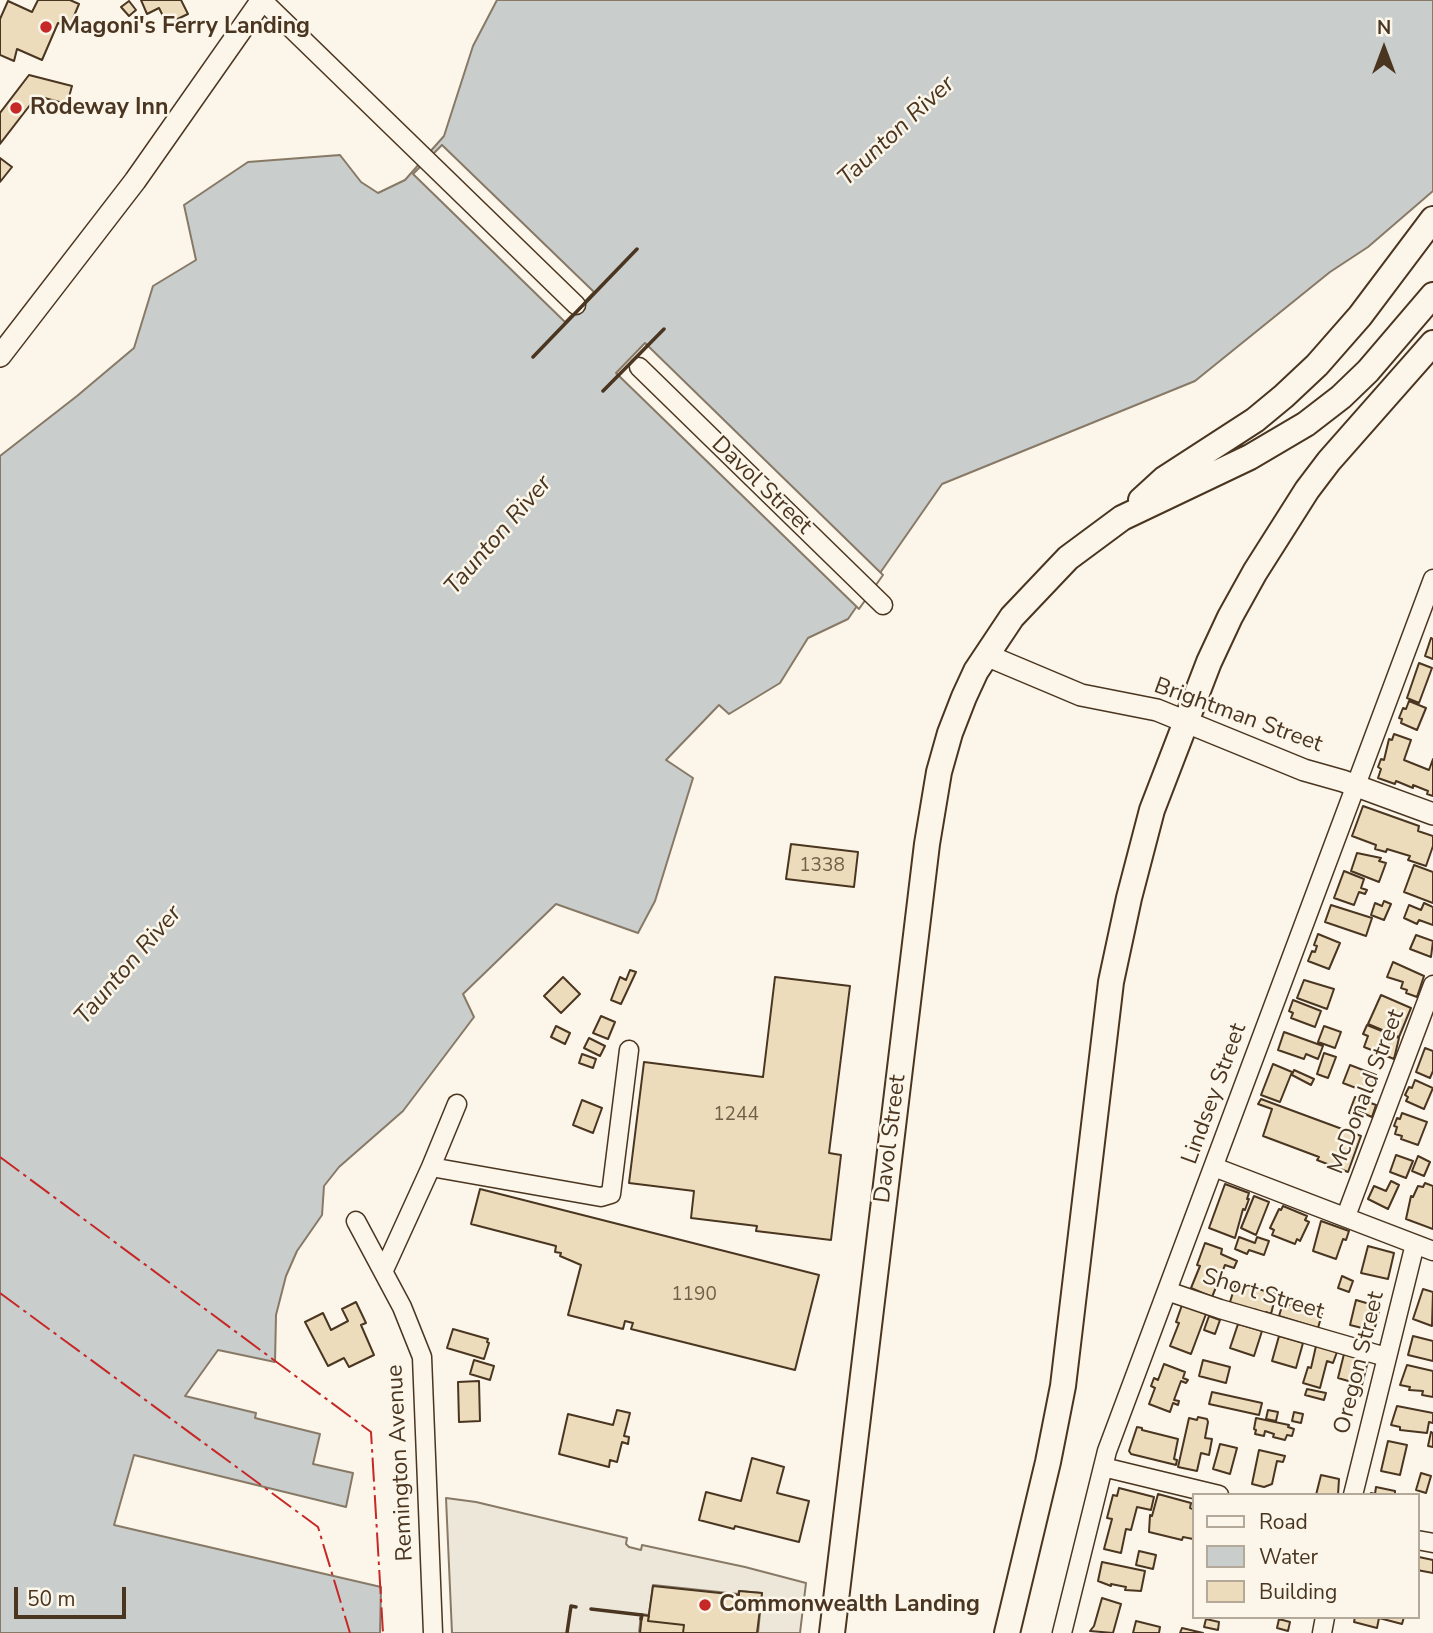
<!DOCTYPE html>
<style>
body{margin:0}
#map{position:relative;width:1433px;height:1633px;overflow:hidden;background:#fbf6e9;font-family:"Nunito Sans",sans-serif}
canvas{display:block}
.legend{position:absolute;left:1192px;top:1493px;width:228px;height:126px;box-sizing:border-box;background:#fbf6e9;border:2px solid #b4a999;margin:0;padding:9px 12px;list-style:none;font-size:21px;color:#4a3520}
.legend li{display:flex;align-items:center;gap:14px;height:35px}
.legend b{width:35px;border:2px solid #b4a999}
.north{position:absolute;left:1349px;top:14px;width:70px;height:70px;-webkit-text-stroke:5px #fbf6e9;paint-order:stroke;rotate:0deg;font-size:19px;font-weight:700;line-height:28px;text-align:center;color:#4a3520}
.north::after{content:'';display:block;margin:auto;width:24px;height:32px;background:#4a3520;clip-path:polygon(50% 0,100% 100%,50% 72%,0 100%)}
.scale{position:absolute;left:14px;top:1587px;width:112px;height:32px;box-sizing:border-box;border:4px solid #4a3520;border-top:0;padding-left:9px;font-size:21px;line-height:24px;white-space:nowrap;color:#4a3520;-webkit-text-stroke:5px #fbf6e9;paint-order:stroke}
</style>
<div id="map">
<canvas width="1433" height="1633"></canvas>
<ul class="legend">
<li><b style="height:9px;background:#fbf6e9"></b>Road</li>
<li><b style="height:19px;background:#c9cecd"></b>Water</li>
<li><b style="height:19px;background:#ecdcbc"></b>Building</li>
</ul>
<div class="north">N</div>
<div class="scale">50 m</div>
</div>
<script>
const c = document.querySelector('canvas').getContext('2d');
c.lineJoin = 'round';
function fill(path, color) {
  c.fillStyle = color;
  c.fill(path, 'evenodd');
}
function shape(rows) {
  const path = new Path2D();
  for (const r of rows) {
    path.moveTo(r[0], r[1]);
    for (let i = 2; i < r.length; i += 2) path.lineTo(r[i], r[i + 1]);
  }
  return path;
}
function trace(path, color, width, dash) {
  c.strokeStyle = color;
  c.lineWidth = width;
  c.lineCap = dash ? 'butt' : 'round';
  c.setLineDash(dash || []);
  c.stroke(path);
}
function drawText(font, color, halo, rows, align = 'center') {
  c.font = font + ' "Nunito Sans",sans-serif';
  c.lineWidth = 5;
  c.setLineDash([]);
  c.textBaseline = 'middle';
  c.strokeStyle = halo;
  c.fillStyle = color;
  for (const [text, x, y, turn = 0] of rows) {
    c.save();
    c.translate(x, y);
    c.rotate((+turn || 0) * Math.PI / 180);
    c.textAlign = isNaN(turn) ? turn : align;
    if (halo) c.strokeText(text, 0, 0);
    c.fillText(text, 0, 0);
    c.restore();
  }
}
const parking = shape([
 [446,1498,476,1502,627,1538,626,1544,629,1547,641,1550,642,1545,745,1567,806,1583,800,1633,758,1633,762,1593,739,1591,738,1594,653,1585,649,1615,641,1614,639,1633,452,1633,446,1498]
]);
const water = shape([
 [497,0,1433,0,1433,191,1368,247,1330,272,1195,381,942,484,848,619,808,638,780,683,729,714,719,705,666,760,693,778,655,901,638,933,556,904,463,994,474,1017,403,1111,339,1167,324,1186,322,1215,297,1251,286,1276,276,1315,275,1362,218,1350,185,1396,256,1413,255,1418,320,1434,313,1464,353,1473,346,1507,134,1455,114,1525,381,1587,380,1633,0,1633,0,456,77,396,134,348,153,286,196,260,184,205,248,162,340,155,361,182,378,193,405,180,444,136,473,46,497,0]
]);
const pier = shape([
 [442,145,594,292,565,322,413,174,442,145],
 [645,343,883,575,859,609,616,373,645,343]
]);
const building = shape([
 [38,0,70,0,79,4,69,28,58,23,42,60,17,49,14,61,0,55,0,19,8,1,32,12,38,0],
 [141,0,181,0,188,14,167,24,159,8,147,14,141,0],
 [129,1,136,10,129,16,121,7,129,1],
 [29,75,72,86,67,104,37,96,0,144,0,113,29,75],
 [0,158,12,167,0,182,0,158],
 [1431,638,1433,639,1433,659,1425,656,1431,638],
 [1419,663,1432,668,1419,703,1407,698,1419,663],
 [1409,701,1426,708,1417,730,1401,723,1402,719,1399,718,1403,708,1406,709,1409,701],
 [1394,734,1411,740,1404,760,1429,770,1433,759,1433,796,1427,794,1428,791,1413,785,1413,788,1396,781,1395,784,1378,778,1381,769,1378,767,1381,759,1384,760,1389,739,1392,740,1394,734],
 [1363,806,1419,826,1418,831,1433,836,1433,846,1426,866,1408,860,1410,856,1387,849,1386,852,1375,849,1376,845,1352,836,1363,806],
 [791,844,858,852,854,887,786,879,791,844],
 [1357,853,1381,858,1379,861,1386,863,1379,882,1351,871,1357,853],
 [1414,865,1433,872,1433,903,1404,892,1414,865],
 [1344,871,1364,879,1361,888,1367,890,1365,894,1359,892,1354,905,1334,898,1344,871],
 [1384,901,1391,904,1384,920,1371,915,1375,903,1382,906,1384,901],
 [1424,903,1433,907,1433,925,1419,920,1417,924,1404,918,1409,905,1421,910,1424,903],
 [1331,905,1372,918,1366,936,1325,922,1331,905],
 [1318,934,1340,943,1329,969,1308,961,1312,951,1315,952,1317,946,1314,945,1318,934],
 [1416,935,1433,941,1431,957,1410,949,1416,935],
 [1393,962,1424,976,1417,997,1406,993,1407,990,1401,988,1403,982,1387,977,1393,962],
 [630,970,636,972,621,1004,611,1000,620,977,626,980,630,970],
 [563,977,580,994,561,1013,544,996,563,977],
 [775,977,850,986,829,1153,841,1155,831,1240,756,1231,757,1226,691,1218,694,1191,629,1183,644,1062,763,1077,775,977],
 [1304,980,1334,989,1327,1009,1297,998,1304,980],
 [1381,995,1411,1008,1399,1037,1368,1024,1381,995],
 [1293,1000,1321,1011,1315,1027,1291,1018,1293,1013,1289,1011,1293,1000],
 [601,1016,615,1022,608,1039,593,1033,601,1016],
 [1367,1025,1399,1038,1394,1059,1364,1047,1368,1036,1363,1034,1367,1025],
 [556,1026,570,1033,565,1044,551,1037,556,1026],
 [1324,1026,1341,1032,1335,1048,1318,1042,1324,1026],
 [1284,1032,1323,1046,1318,1059,1306,1054,1304,1059,1278,1050,1284,1032],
 [589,1038,605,1046,600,1056,584,1048,589,1038],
 [1425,1048,1433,1051,1433,1071,1430,1078,1416,1072,1425,1048],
 [1324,1053,1336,1057,1328,1078,1317,1074,1324,1053],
 [582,1054,596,1059,593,1068,579,1063,582,1054],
 [1273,1064,1292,1072,1280,1102,1261,1095,1273,1064],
 [1350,1065,1376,1075,1369,1093,1343,1083,1350,1065],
 [1294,1070,1314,1079,1311,1085,1292,1075,1294,1070],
 [1415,1080,1433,1088,1424,1109,1406,1101,1408,1097,1405,1095,1409,1087,1412,1088,1415,1080],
 [1355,1097,1376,1105,1372,1117,1358,1111,1356,1115,1349,1113,1355,1097],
 [1261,1099,1361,1136,1348,1172,1317,1160,1319,1157,1263,1136,1272,1109,1258,1104,1261,1099],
 [582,1100,602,1108,593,1133,573,1125,582,1100],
 [1402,1113,1427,1122,1418,1145,1401,1139,1402,1136,1395,1134,1397,1127,1394,1126,1397,1118,1400,1119,1402,1113],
 [1396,1155,1413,1161,1406,1178,1390,1172,1396,1155],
 [1418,1156,1430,1162,1424,1176,1412,1171,1418,1156],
 [1391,1181,1399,1185,1388,1209,1368,1199,1374,1186,1386,1191,1391,1181],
 [1425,1183,1433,1186,1433,1229,1406,1219,1411,1196,1413,1197,1418,1186,1423,1187,1425,1183],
 [1225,1184,1249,1193,1247,1199,1249,1199,1245,1210,1243,1209,1235,1238,1209,1228,1225,1184],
 [480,1189,819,1275,795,1370,631,1329,633,1323,625,1321,623,1329,568,1315,581,1265,560,1256,561,1253,555,1252,556,1246,471,1224,480,1189],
 [1254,1196,1269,1202,1256,1235,1241,1228,1254,1196],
 [1283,1206,1307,1216,1305,1220,1309,1222,1300,1241,1297,1239,1295,1244,1272,1235,1274,1230,1270,1228,1279,1209,1281,1210,1283,1206],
 [1321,1221,1349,1231,1346,1240,1343,1239,1336,1259,1313,1251,1321,1221],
 [1239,1237,1255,1243,1257,1237,1269,1241,1264,1255,1249,1250,1247,1254,1235,1249,1239,1237],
 [1205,1243,1222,1249,1221,1254,1237,1261,1234,1268,1225,1265,1212,1297,1191,1288,1200,1266,1197,1265,1205,1243],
 [1368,1246,1394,1253,1388,1279,1361,1273,1368,1246],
 [1342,1276,1353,1281,1349,1292,1338,1288,1342,1276],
 [1236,1283,1276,1294,1271,1314,1266,1312,1266,1315,1256,1312,1257,1310,1233,1305,1230,1302,1236,1283],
 [1423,1289,1433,1292,1432,1326,1413,1319,1423,1289],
 [1356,1300,1380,1307,1374,1331,1350,1325,1356,1300],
 [356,1302,366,1323,361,1325,374,1355,349,1367,344,1358,328,1366,305,1322,323,1313,331,1330,348,1321,342,1309,356,1302],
 [1283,1303,1322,1314,1318,1328,1279,1316,1283,1303],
 [1182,1305,1206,1314,1191,1354,1170,1346,1179,1323,1176,1322,1182,1305],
 [1209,1316,1220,1320,1215,1334,1204,1330,1209,1316],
 [1238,1324,1262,1331,1254,1356,1230,1348,1238,1324],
 [453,1329,488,1339,487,1342,489,1343,484,1359,447,1348,453,1329],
 [1279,1336,1303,1343,1296,1368,1272,1361,1279,1336],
 [1413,1336,1433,1341,1433,1361,1408,1355,1413,1336],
 [1316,1346,1337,1352,1333,1363,1327,1361,1320,1388,1303,1383,1308,1367,1311,1368,1316,1346],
 [1344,1354,1368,1361,1362,1385,1338,1378,1344,1354],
 [474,1360,494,1366,490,1380,470,1374,474,1360],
 [1203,1360,1230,1367,1226,1383,1199,1376,1203,1360],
 [1164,1364,1185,1372,1183,1378,1188,1380,1186,1383,1181,1381,1174,1400,1179,1401,1178,1405,1173,1403,1170,1412,1149,1404,1155,1388,1151,1386,1154,1378,1158,1380,1164,1364],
 [1407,1365,1433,1371,1433,1397,1422,1395,1423,1391,1409,1390,1410,1387,1400,1385,1407,1365],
 [479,1381,480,1421,459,1422,458,1382,479,1381],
 [1307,1389,1326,1393,1324,1400,1305,1395,1307,1389],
 [1212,1392,1262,1403,1259,1415,1209,1404,1212,1392],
 [1397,1406,1433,1413,1433,1423,1429,1422,1427,1433,1400,1430,1400,1427,1391,1425,1397,1406],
 [617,1410,630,1413,624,1436,629,1437,628,1444,622,1442,617,1462,610,1460,609,1467,559,1454,568,1414,613,1425,617,1410],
 [1268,1410,1278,1412,1276,1421,1266,1419,1268,1410],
 [1294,1412,1303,1414,1301,1423,1292,1421,1294,1412],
 [1198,1417,1207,1419,1208,1422,1205,1438,1212,1439,1209,1455,1201,1453,1197,1471,1178,1467,1189,1418,1197,1420,1198,1417],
 [1256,1418,1289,1425,1288,1427,1294,1429,1292,1436,1287,1435,1285,1440,1273,1437,1274,1434,1265,1431,1264,1436,1255,1434,1256,1430,1254,1429,1256,1418],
 [1137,1427,1142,1428,1142,1430,1178,1439,1174,1459,1177,1460,1176,1465,1131,1454,1129,1451,1137,1427],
 [1431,1432,1433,1433,1433,1447,1428,1446,1431,1432],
 [1388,1441,1407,1445,1400,1475,1381,1471,1388,1441],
 [1220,1444,1237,1448,1230,1474,1213,1469,1220,1444],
 [1259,1450,1285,1456,1283,1462,1277,1461,1272,1484,1264,1487,1252,1484,1259,1450],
 [752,1458,784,1467,777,1493,809,1501,799,1542,735,1526,734,1529,699,1520,706,1492,741,1501,752,1458],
 [1421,1473,1431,1476,1426,1493,1416,1490,1421,1473],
 [1321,1475,1339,1479,1338,1495,1316,1495,1321,1475],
 [1376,1487,1395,1491,1395,1495,1371,1495,1371,1493,1375,1494,1376,1487],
 [1119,1488,1154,1497,1151,1510,1137,1507,1131,1530,1126,1529,1121,1553,1104,1549,1112,1519,1107,1518,1113,1495,1117,1496,1119,1488],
 [1158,1494,1191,1503,1190,1508,1193,1509,1193,1539,1183,1537,1182,1540,1149,1532,1150,1515,1152,1516,1158,1494],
 [1139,1551,1156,1555,1153,1569,1136,1565,1139,1551],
 [1419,1557,1433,1560,1433,1573,1417,1570,1419,1557],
 [1102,1562,1145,1571,1141,1591,1125,1590,1126,1587,1111,1584,1111,1586,1098,1581,1102,1562],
 [653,1586,739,1595,739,1591,762,1593,757,1633,683,1633,684,1625,648,1621,653,1586],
 [1102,1598,1121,1604,1113,1633,1090,1631,1094,1626,1102,1598],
 [642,1615,649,1616,648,1621,684,1625,683,1633,640,1633,642,1615],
 [1355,1617,1404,1617,1402,1624,1379,1618,1377,1628,1354,1622,1355,1617],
 [1206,1619,1219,1622,1218,1630,1204,1627,1206,1619],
 [1279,1619,1290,1622,1288,1631,1277,1628,1279,1619],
 [1136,1621,1160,1627,1159,1633,1133,1633,1136,1621],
 [1182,1628,1203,1633,1180,1633,1182,1628]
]);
const minor = shape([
 [262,0,576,305],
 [639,367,883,605],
 [431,1167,457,1104],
 [1214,1167,1433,1251],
 [1346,1216,1433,985],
 [356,1221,402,1307,422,1357,433,1633],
 [384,1270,431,1167,601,1197,611,1194,629,1050],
 [1167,1291,1220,1309,1386,1357],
 [1103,1467,1219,1495],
 [1353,1495,1415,1244],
 [1417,1540,1433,1543],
 [1062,1633,1107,1451,1433,579],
 [1322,1633,1325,1617]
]);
const major = shape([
 [0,356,135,181,262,0],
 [986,655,1081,695,1157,710,1304,770,1343,781,1433,814]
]);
const highway = shape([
 [1141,500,1164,479,1255,420,1284,396,1317,365,1360,316,1433,219],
 [832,1633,927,844,939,772,950,733,964,697,976,671,1012,617,1068,558,1122,518,1250,457,1306,424,1341,397,1368,371,1433,295],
 [1007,1633,1048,1462,1063,1386,1111,982,1129,898,1152,810,1209,662,1230,617,1255,572,1307,490,1329,461,1433,343]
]);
const wall = shape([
 [533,357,637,249],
 [603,391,664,329],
 [591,1609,642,1615,641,1619],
 [567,1633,571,1606,576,1607]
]);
const power = shape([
 [0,1157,371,1432,383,1633],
 [0,1293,318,1527,350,1633]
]);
const markers = [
 [46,27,7,"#c62828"],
 [16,108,7,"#c62828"],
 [705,1605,7,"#c62828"]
];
const numberNames = [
 ["1338",822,866],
 ["1244",736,1115],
 ["1190",694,1295]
];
const poiNames = [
 ["Magoni's Ferry Landing",60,27],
 ["Rodeway Inn",30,108],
 ["Commonwealth Landing",719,1605]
];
const streetNames = [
 ["Davol Street",761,486,44],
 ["Brightman Street",1238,716,20],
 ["McDonald Street",1367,1092,-69],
 ["Lindsey Street",1215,1094,-70],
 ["Davol Street",891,1139,-83],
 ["Short Street",1263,1295,17],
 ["Oregon Street",1360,1363,-76],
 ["Remington Avenue",401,1463,-93]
];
const waterNames = [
 ["Taunton River",897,132,-43],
 ["Taunton River",499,536,-49],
 ["Taunton River",129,966,-49]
];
fill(parking, '#ede7d9');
trace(parking, '#887966', 2);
fill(water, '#c9cecd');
trace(water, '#887966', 2);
fill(pier, '#fbf6e9');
trace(pier, '#887966', 2);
fill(building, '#ecdcbc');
trace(building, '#4a3520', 2);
trace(minor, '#4a3520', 21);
trace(major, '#4a3520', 24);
trace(highway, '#4a3520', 28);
trace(minor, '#fbf6e9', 18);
trace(major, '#fbf6e9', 21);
trace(highway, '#fbf6e9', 24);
trace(wall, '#4a3520', 3.5);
trace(power, '#c62828', 2, [24, 5, 3.5, 5]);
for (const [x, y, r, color] of markers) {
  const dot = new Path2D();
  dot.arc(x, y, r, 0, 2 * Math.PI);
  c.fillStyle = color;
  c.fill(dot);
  trace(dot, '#fbf6e9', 2.5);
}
drawText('19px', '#725f47', null, numberNames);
drawText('bold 23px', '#4a3520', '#fbf6e9', poiNames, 'left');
drawText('23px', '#4a3520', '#fbf6e9', streetNames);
drawText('italic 24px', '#4a3520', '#fbf6e9', waterNames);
</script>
